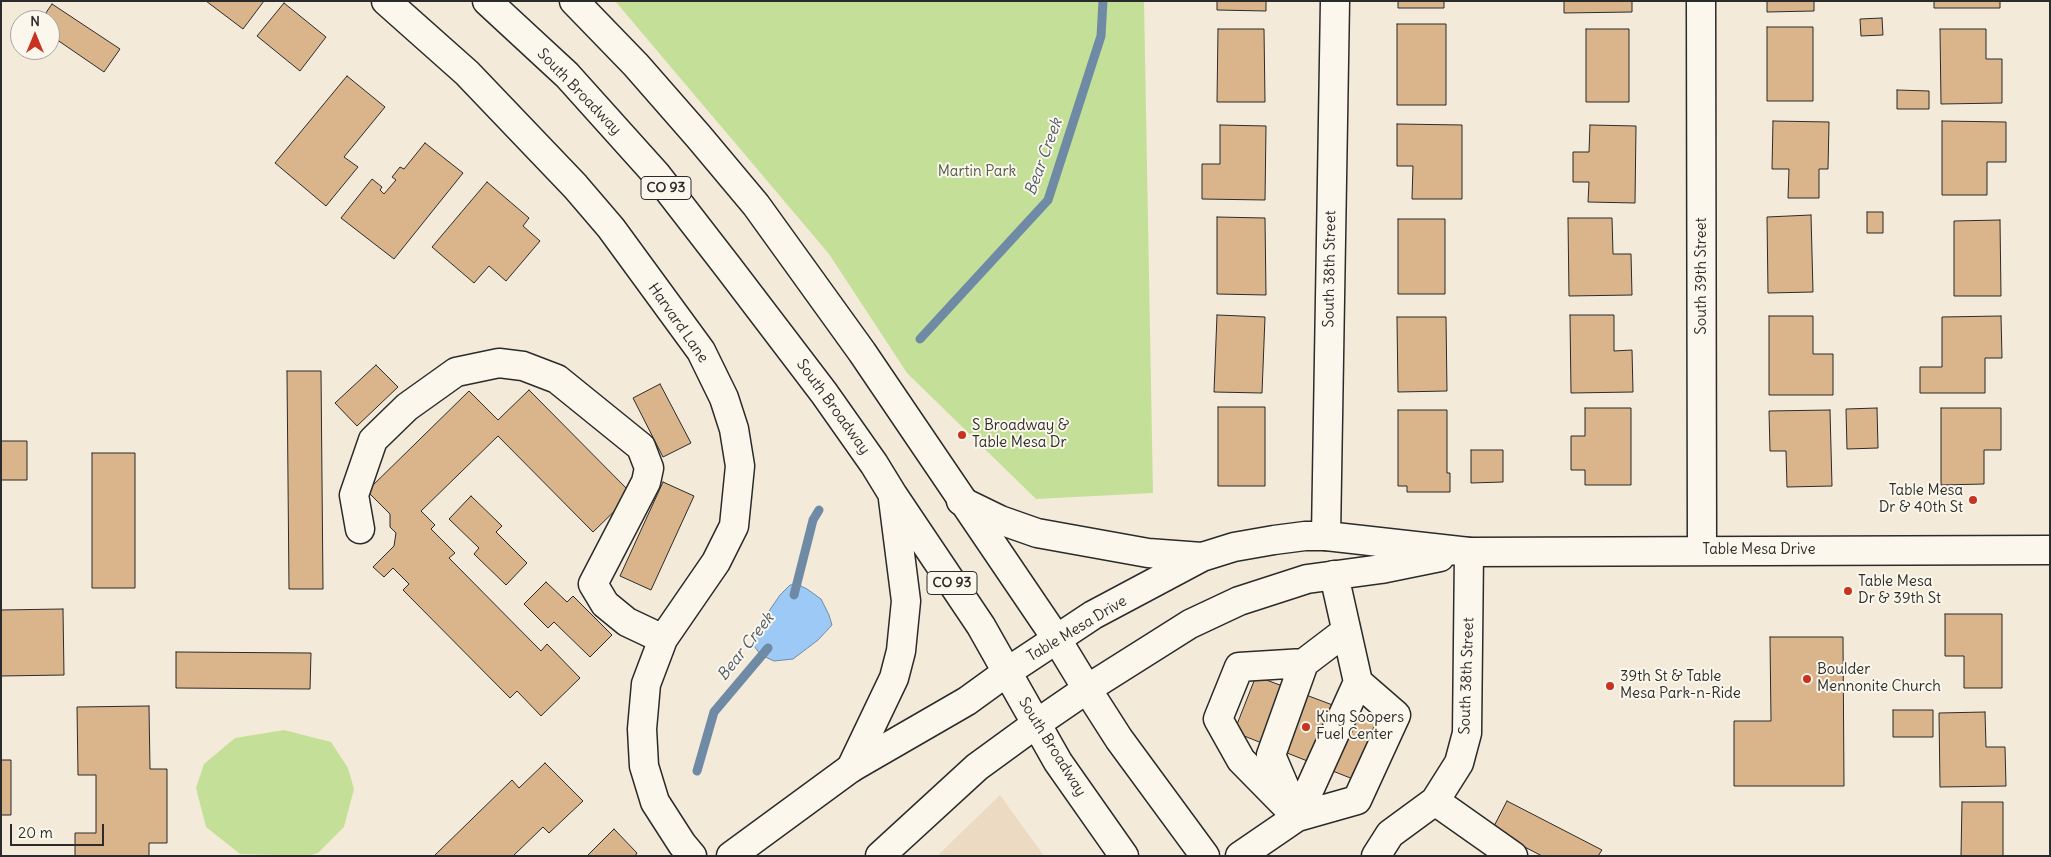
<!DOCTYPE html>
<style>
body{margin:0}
#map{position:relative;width:2051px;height:857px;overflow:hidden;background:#f4ead9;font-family:Delius,sans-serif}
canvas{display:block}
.frame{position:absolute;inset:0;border:2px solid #2b2b2b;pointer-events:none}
.north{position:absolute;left:10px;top:10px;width:50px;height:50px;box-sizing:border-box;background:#fbf7ec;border:1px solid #a8a59f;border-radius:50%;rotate:0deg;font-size:14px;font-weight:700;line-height:20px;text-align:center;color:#2b2b2b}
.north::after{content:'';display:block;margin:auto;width:18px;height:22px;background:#c8321e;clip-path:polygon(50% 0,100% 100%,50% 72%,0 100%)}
.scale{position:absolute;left:10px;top:824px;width:94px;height:22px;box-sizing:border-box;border:2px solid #2b2b2b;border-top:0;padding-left:6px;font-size:15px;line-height:18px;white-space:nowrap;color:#2b2b2b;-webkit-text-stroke:4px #fbf7ec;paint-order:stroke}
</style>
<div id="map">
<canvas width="2051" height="857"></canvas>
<div class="frame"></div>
<div class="north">N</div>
<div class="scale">20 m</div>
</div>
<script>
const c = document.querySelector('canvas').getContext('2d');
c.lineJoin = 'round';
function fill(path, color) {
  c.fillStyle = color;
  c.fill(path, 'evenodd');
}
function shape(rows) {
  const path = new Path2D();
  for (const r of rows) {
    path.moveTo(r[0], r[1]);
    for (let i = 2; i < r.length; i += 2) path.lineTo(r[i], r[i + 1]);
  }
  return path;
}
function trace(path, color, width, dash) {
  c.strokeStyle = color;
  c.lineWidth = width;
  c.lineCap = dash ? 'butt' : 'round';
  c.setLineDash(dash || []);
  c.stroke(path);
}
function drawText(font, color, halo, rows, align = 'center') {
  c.font = font + ' Delius,sans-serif';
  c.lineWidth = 4;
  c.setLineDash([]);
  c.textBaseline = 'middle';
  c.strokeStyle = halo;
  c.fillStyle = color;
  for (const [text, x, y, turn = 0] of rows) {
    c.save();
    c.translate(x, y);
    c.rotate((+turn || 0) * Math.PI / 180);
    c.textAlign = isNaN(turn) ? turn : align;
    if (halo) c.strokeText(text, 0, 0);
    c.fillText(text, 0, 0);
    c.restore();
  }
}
const built = shape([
 [1000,795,1044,856,937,856]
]);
const green = shape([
 [615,1,1144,1,1153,493,1036,499,907,373,829,254],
 [284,730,331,742,348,768,354,789,344,827,318,853,307,856,240,854,206,827,196,788,204,764,235,738]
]);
const water = shape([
 [797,584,807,589,821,599,829,615,832,625,818,640,793,659,774,661,761,655,754,646,752,636,780,595,790,585,797,584]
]);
const stream = shape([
 [920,339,1048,200,1101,36,1103,1],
 [794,595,813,520,819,510],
 [697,771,714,712,768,648]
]);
const building = shape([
 [206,1,264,1,243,29,206,1],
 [1217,1,1266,1,1266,11,1217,10,1217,1],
 [1398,1,1444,1,1444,8,1398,8,1398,1],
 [1564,1,1632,1,1632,12,1564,13,1564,1],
 [1767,1,1814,1,1814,11,1767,12,1767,1],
 [1934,1,2000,1,2000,8,1934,8,1934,1],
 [284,3,326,37,300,71,257,36,284,3],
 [52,4,120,49,104,72,50,35,50,20,41,20,52,4],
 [1882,18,1883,35,1861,36,1860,19,1882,18],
 [1397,24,1446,24,1446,105,1397,105,1397,24],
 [1767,27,1813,27,1813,101,1767,101,1767,27],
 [1218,29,1264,29,1265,102,1217,102,1218,29],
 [1586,29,1629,29,1629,102,1586,102,1586,29],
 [1940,29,1986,29,1986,59,2002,59,2002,103,1941,104,1940,29],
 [347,76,385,107,344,157,358,167,326,206,275,163,347,76],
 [1897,90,1929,91,1929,109,1897,109,1897,90],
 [1773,121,1829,122,1828,169,1819,169,1819,198,1788,198,1789,169,1772,169,1773,121],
 [1942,121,2006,122,2006,162,1987,162,1987,195,1942,195,1942,121],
 [1397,124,1462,125,1462,199,1412,199,1413,166,1397,166,1397,124],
 [1220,125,1266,126,1265,200,1202,199,1202,164,1220,164,1220,125],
 [1590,125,1636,126,1635,203,1588,202,1589,182,1573,182,1573,152,1589,152,1590,125],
 [425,143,463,173,394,259,341,218,372,179,382,187,380,190,384,194,396,180,392,177,400,167,404,169,425,143],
 [487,182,529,218,523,226,540,241,506,281,489,266,474,283,432,247,487,182],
 [1867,212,1883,212,1883,233,1867,233,1867,212],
 [1811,215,1813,292,1768,293,1767,217,1811,215],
 [1217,217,1265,218,1266,295,1217,294,1217,217],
 [1568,218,1612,218,1613,254,1631,254,1632,295,1569,296,1568,218],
 [1398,219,1445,219,1445,294,1398,294,1398,219],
 [2000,220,2001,296,1954,296,1954,221,2000,220],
 [1217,315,1265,317,1262,393,1214,392,1217,315],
 [1570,315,1614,315,1614,351,1632,350,1633,392,1571,393,1570,315],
 [1769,316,1813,316,1813,354,1833,354,1833,395,1769,395,1769,316],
 [2001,316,2002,358,1985,358,1985,393,1920,393,1920,367,1942,367,1942,317,2001,316],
 [1397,317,1446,317,1447,391,1398,392,1397,317],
 [376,365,398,387,357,426,335,403,376,365],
 [287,371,321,371,323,589,289,589,287,371],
 [660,384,691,443,663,457,633,398,660,384],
 [529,390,632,494,593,532,498,436,421,511,435,525,431,529,455,553,449,558,541,651,547,644,580,678,541,716,517,691,510,698,403,590,409,584,393,568,384,577,373,567,394,546,396,533,390,527,390,514,367,491,469,391,498,420,529,390],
 [1218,407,1265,407,1265,486,1218,486,1218,407],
 [1585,408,1631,408,1631,485,1585,485,1585,470,1571,470,1571,436,1585,436,1585,408],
 [1877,408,1878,448,1847,449,1846,409,1877,408],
 [1941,408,2001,408,2001,450,1984,450,1984,484,1941,485,1941,408],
 [1398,410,1447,410,1447,473,1450,473,1450,492,1407,492,1407,486,1398,486,1398,410],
 [1830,410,1832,486,1787,487,1786,451,1770,451,1769,411,1830,410],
 [1,441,27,441,27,480,1,480,1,441],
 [1471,450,1503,450,1503,482,1471,483,1471,450],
 [92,453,135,453,135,588,92,588,92,453],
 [663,482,694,496,651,590,620,576,663,482],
 [471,496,502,526,496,532,527,563,506,585,474,554,479,548,449,519,471,496],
 [546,582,567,602,573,596,612,635,590,657,554,622,548,628,524,604,546,582],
 [63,609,64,675,1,676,1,610,63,609],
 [1945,614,2002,614,2002,688,1964,688,1964,656,1945,656,1945,614],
 [1770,637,1843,637,1844,786,1734,786,1734,721,1771,721,1770,637],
 [176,652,311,653,310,689,176,688,176,652],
 [1256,676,1380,723,1358,781,1234,732,1256,676],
 [149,706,150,769,167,769,167,843,149,843,149,856,75,856,75,833,96,833,96,775,78,775,77,707,149,706],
 [1893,710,1933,710,1933,737,1893,737,1893,710],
 [1985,712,1986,747,2005,747,2006,786,1940,787,1939,713,1985,712],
 [1,760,11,760,11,815,1,815,1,760],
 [545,763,583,801,549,833,543,827,513,856,434,856,512,780,519,788,545,763],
 [1507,801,1602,850,1598,856,1542,856,1492,830,1507,801],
 [1962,802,2003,802,2003,856,1961,856,1962,802],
 [614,829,637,853,635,856,587,856,614,829]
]);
const minor = shape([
 [386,1,467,73,575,186,611,228,701,351,724,398,734,429,740,466,734,526,716,562,663,639,646,684,642,729,644,766,655,802,682,844,692,856],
 [1701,1,1702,550],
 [360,529,354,495,373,440,407,407,456,372,499,363,523,366,557,379,641,447,649,468,646,482,593,584,605,604,627,622,663,639],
 [1326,536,1335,1],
 [1435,801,1513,856],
 [1292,804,1271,755,1304,663,1346,631],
 [1297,817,1241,760,1218,719,1239,667,1304,663],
 [1297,817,1357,800,1396,715,1358,682],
 [731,856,851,768,967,701,1007,672],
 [880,856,977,767,1036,724],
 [1240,856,1297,817,1358,682,1334,575],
 [1376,856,1390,834,1435,801,1459,763,1467,733,1469,552]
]);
const major = shape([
 [487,1,567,75,656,174,728,267,824,393,874,464,893,495,981,626,1007,672],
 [574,1,636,65,699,137,756,205,862,352,1056,638,1087,689,1036,724],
 [851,768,894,678,901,651,906,601,893,499]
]);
const highway = shape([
 [961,501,1000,520,1037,533,1148,553,1202,557],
 [1124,856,1058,762,1007,672,1093,615,1202,557,1234,547,1274,540,1305,536,1326,536,1469,552,2050,550],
 [1205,856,1119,739,1087,689,1190,624,1239,601,1307,579,1381,569,1440,557]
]);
const markers = [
 [962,435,5,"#c8321e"],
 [1973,500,5,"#c8321e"],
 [1848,591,5,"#c8321e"],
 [1807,679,5,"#c8321e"],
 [1610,686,5,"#c8321e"],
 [1306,727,5,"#c8321e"]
];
const shields = [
 [666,188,50],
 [952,583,50]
];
const shieldNames = [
 ["CO 93",666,188],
 ["CO 93",952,583]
];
const streetNames = [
 ["South Broadway",579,92,46],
 ["South 38th Street",1330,269,-89],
 ["South 39th Street",1702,276,-90],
 ["Harvard Lane",678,323,55],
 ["South Broadway",833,407,54],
 ["Table Mesa Drive",1759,550],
 ["Table Mesa Drive",1077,629,-31],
 ["South 38th Street",1467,676,-88],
 ["South Broadway",1052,747,58]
];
const parkNames = [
 ["Martin Park",977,172]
];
const poiNames = [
 ["S Broadway &",972,426],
 ["Table Mesa Dr",972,443],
 ["Table Mesa",1963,491,"right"],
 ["Dr & 40th St",1963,508,"right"],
 ["Table Mesa",1858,582],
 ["Dr & 39th St",1858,599],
 ["Boulder",1817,670],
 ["Mennonite Church",1817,687],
 ["39th St & Table",1620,677],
 ["Mesa Park-n-Ride",1620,694],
 ["King Soopers",1316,718],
 ["Fuel Center",1316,735]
];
const waterNames = [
 ["Bear Creek",1044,157,-70],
 ["Bear Creek",746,647,-52]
];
fill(built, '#ecdac2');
fill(green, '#c4e098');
fill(water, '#9dc9f7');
trace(water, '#6f8aa5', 1);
trace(stream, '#6f8aa5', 9);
fill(building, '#dab58c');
trace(building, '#2b2b2b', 1);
trace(minor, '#2b2b2b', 31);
trace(major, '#2b2b2b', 31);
trace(highway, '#2b2b2b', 31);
trace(minor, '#fbf7ec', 28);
trace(major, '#fbf7ec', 28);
trace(highway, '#fbf7ec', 28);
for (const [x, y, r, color] of markers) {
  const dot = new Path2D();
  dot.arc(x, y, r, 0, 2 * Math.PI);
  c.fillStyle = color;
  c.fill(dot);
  trace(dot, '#fbf7ec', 2);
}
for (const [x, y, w] of shields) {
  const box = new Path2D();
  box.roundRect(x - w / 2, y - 11.5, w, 23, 4);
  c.fillStyle = '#fbf7ec';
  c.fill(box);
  trace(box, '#2b2b2b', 1);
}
drawText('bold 14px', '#2b2b2b', null, shieldNames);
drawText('15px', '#2b2b2b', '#fbf7ec', streetNames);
drawText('15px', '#515846', '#fbf7ec', parkNames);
drawText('15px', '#2b2b2b', '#fbf7ec', poiNames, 'left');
drawText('italic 16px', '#4d5a68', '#fbf7ec', waterNames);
</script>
